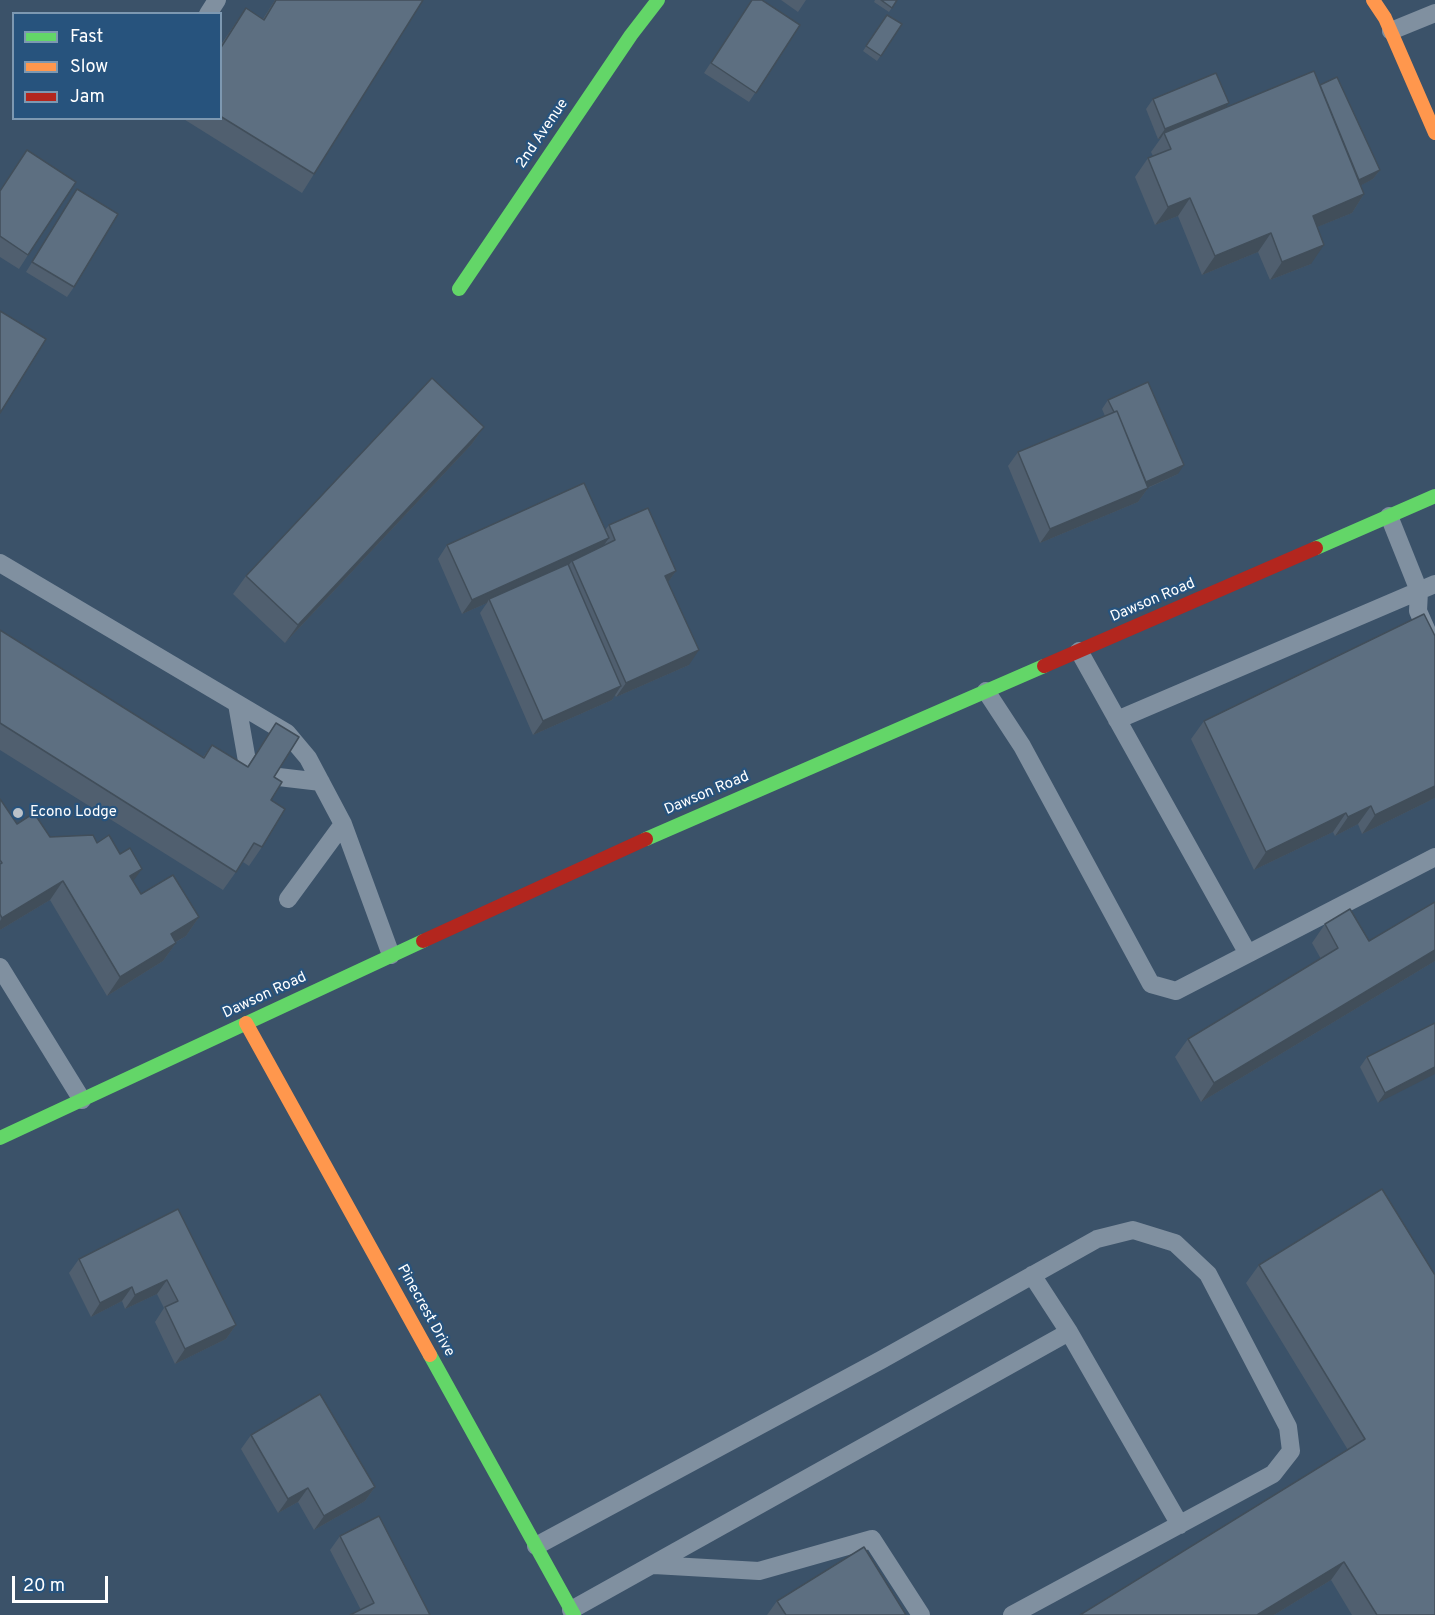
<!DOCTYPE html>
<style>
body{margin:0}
#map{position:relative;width:1435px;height:1615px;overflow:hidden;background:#3b5269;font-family:Overpass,sans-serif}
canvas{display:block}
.legend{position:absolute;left:12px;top:12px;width:210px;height:108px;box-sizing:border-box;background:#27537d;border:2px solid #7d98b1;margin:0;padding:8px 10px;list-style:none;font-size:18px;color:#fff}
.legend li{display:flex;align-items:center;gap:12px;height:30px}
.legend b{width:30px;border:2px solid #7d98b1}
.scale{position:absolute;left:12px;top:1576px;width:96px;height:27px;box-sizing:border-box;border:3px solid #fff;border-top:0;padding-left:8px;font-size:18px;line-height:21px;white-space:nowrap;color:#fff;-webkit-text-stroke:4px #27537d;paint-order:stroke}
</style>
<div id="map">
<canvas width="1435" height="1615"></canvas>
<ul class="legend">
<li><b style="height:8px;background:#63d668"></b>Fast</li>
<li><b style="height:8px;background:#ff974d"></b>Slow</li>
<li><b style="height:8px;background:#b3261e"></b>Jam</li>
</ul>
<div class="scale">20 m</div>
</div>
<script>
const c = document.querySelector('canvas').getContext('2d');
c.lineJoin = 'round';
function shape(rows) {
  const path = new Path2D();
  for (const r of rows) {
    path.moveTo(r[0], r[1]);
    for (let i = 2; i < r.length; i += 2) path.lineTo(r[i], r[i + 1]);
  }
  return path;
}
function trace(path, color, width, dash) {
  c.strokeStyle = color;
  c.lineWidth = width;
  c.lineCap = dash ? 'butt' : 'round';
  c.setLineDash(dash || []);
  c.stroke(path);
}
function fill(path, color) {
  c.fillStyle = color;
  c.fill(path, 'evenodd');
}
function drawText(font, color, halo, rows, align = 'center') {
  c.font = font + ' Overpass,sans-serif';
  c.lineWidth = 4.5;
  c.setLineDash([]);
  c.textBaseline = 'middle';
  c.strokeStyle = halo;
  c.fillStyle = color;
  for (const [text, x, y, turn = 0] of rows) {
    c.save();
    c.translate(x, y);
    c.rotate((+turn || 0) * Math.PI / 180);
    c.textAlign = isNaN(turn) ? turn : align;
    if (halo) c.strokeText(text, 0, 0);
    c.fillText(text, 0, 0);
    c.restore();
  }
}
const lane = shape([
 [208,14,217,0],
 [1391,31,1435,13],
 [1389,516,1419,591,1418,611,1435,649],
 [0,563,287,733,308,758,343,824,391,955],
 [1079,651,1247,952],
 [986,691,1022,746,1151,984,1176,991,1435,857],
 [237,704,247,761],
 [1117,720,1435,584],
 [270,776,321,782],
 [288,899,343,824],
 [0,967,82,1100],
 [1069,1332,1180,1525],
 [536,1546,881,1360,1097,1239,1133,1230,1175,1243,1208,1274,1288,1427,1291,1451,1273,1474,1012,1615],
 [654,1565,759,1571,872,1539,921,1615],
 [571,1610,1069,1332,1032,1275]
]);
const fast = shape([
 [459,289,631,35,658,0],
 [1316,548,1435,496],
 [646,839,1044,666],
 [0,1138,423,941],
 [430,1355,574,1615]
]);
const slow = shape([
 [1373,0,1385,18,1435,133],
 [246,1023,430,1355]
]);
const jam = shape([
 [1044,666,1316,548],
 [423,941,646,839]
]);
const wall = shape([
 [275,0,423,0,314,174,302,193,182,118,220,118,220,46,246,8,263,19],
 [752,0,800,25,749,102,704,73],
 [781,0,806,0,798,12],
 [875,0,897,0,889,12,874,2],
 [887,15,902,24,877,61,863,51],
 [1320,85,1380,170,1373,179,1361,185,1364,194,1352,213,1317,227,1311,264,1270,280,1258,252,1202,275,1178,216,1155,225,1135,177,1148,158,1153,156,1151,152,1161,138,1158,139,1146,109,1153,99,1225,108],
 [27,150,28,255,19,269,0,257,0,190],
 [77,189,74,287,67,297,26,272],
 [1108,400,1178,474,1148,488,1138,502,1040,543,1008,466,1018,452,1105,416,1102,409],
 [484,427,471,445,285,643,233,594,246,576],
 [609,525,676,571,668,582,689,665,616,697,615,695,612,700,533,735,480,613,487,603,462,614,438,559,447,545,605,530],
 [0,630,203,757,212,745,247,767,276,723,274,777,271,800,262,847,249,866,243,862,223,890,0,750],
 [1204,721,1435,798,1362,834,1358,824,1335,836,1333,832,1254,870,1191,739],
 [0,799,17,824,50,837,97,843,134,882,141,894,199,917,186,936,176,942,176,943,163,961,107,996,50,900,0,930],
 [1435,902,1435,962,1435,961,1201,1102,1175,1057,1188,1039,1321,959,1312,943,1325,924,1369,941],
 [1435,1023,1378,1103,1360,1067,1367,1057],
 [1382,1189,1435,1615,1352,1615,1331,1580,1274,1615,1080,1615,1348,1450,1246,1283,1259,1265],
 [178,1209,236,1325,226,1339,175,1364,155,1322,164,1308,157,1294,125,1309,122,1301,91,1317,69,1273,79,1259],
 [251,1435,375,1487,365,1501,314,1530,298,1502,278,1513,241,1449],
 [340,1536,430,1615,361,1610,330,1550],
 [777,1601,906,1615,767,1615]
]);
const shadedWall = shape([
 [1229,103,1222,113,1164,133,1161,138,1158,139,1165,129],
 [1380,170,1373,179,1350,191,1356,181],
 [1364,194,1352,213,1300,234,1313,216],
 [1190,198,1178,216,1155,225,1168,207],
 [1271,233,1258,252,1202,275,1215,256],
 [1324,245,1311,264,1270,280,1282,262],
 [484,427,471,445,285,643,298,625],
 [1184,465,1178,474,1138,492,1145,483],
 [1148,488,1138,502,1040,543,1050,529],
 [609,538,599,552,572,561,568,566,489,599,487,603,462,614,472,600],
 [676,571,666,585,665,576],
 [699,650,689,665,616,697,626,683],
 [621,686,612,700,533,735,543,721],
 [1435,786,1435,798,1362,834,1375,815],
 [1371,806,1358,824,1335,836,1348,817],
 [1346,813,1333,832,1254,870,1266,852],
 [142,869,129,887,130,876],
 [63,881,50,900,0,930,0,921,2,918],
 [199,917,186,936,158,952,171,934],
 [176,943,163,961,107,996,120,977],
 [1435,950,1435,961,1201,1102,1214,1083],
 [1435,1067,1435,1074,1378,1103,1385,1093],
 [167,1280,157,1294,125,1309,135,1295],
 [132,1287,122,1301,91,1317,100,1303],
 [236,1325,226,1339,175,1364,185,1349],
 [375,1487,365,1501,314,1530,324,1516],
 [308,1488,298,1502,278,1513,288,1499],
 [1344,1562,1331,1580,1274,1615,1257,1615]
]);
const building = shape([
 [276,0,423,0,314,174,220,116,220,49,246,8,264,20,276,0],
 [752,0,762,0,800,25,756,93,711,63,752,0],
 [881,0,897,0,892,8,881,0],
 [887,15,902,24,881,56,866,46,887,15],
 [1314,71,1364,194,1313,216,1324,245,1282,262,1271,233,1215,256,1190,198,1168,207,1148,158,1171,149,1164,133,1314,71],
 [1216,73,1229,103,1165,129,1153,99,1216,73],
 [1337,77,1380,170,1359,180,1320,85,1337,77],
 [27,150,76,182,28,255,0,236,0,191,27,150],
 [77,189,118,214,74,287,32,262,77,189],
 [0,311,46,339,0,413,0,311],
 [432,378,484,427,298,625,246,576,432,378],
 [1148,382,1184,465,1146,482,1117,411,1114,412,1108,400,1148,382],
 [1117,411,1148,488,1050,529,1018,452,1117,411],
 [584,483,609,538,472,600,447,545,584,483],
 [648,508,676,571,665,576,699,650,626,683,572,561,615,540,609,525,648,508],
 [568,564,621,686,543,721,489,599,568,564],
 [1424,614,1435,636,1435,786,1375,815,1371,806,1348,817,1346,813,1266,852,1204,721,1424,614],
 [0,630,204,758,212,745,248,767,276,723,299,737,274,777,282,782,271,800,285,809,262,847,254,843,236,872,0,723,0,630],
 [0,799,17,824,34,813,50,837,93,835,97,843,109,835,120,854,130,848,142,869,130,876,141,894,173,875,199,917,171,934,176,943,120,977,63,881,2,918,0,914,0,864,2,863,0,860,0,799],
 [1435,902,1435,950,1214,1083,1188,1039,1338,948,1325,924,1350,909,1369,941,1435,902],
 [1435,1023,1435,1067,1385,1093,1367,1057,1435,1023],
 [1382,1189,1435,1275,1435,1615,1377,1615,1344,1562,1257,1615,1080,1615,1365,1439,1259,1265,1382,1189],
 [178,1209,236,1325,185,1349,165,1307,178,1301,167,1280,135,1295,132,1287,100,1303,79,1259,178,1209],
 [320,1394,375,1487,324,1516,308,1488,288,1499,251,1435,320,1394],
 [379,1516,430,1615,350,1615,374,1603,340,1536,379,1516],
 [864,1547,906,1615,786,1615,777,1601,864,1547]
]);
const markers = [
 [18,813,6,"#bac2ca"]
];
const streetNames = [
 ["2nd Avenue",543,134,-56],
 ["Dawson Road",1153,601,-23],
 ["Dawson Road",707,794,-23],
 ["Dawson Road",265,996,-25],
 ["Pinecrest Drive",425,1311,61]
];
const poiNames = [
 ["Econo Lodge",30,813]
];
trace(lane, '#8090a0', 18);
trace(fast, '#63d668', 14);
trace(slow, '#ff974d', 14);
trace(jam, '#b3261e', 14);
fill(wall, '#505f6f');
fill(shadedWall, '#414e5a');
fill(building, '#5d6f81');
trace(building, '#414e5a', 1.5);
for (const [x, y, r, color] of markers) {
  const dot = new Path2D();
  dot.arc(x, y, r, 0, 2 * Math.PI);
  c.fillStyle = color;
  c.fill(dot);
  trace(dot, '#27537d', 2);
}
drawText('15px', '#fff', '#27537d', streetNames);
drawText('15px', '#fff', '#27537d', poiNames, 'left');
</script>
